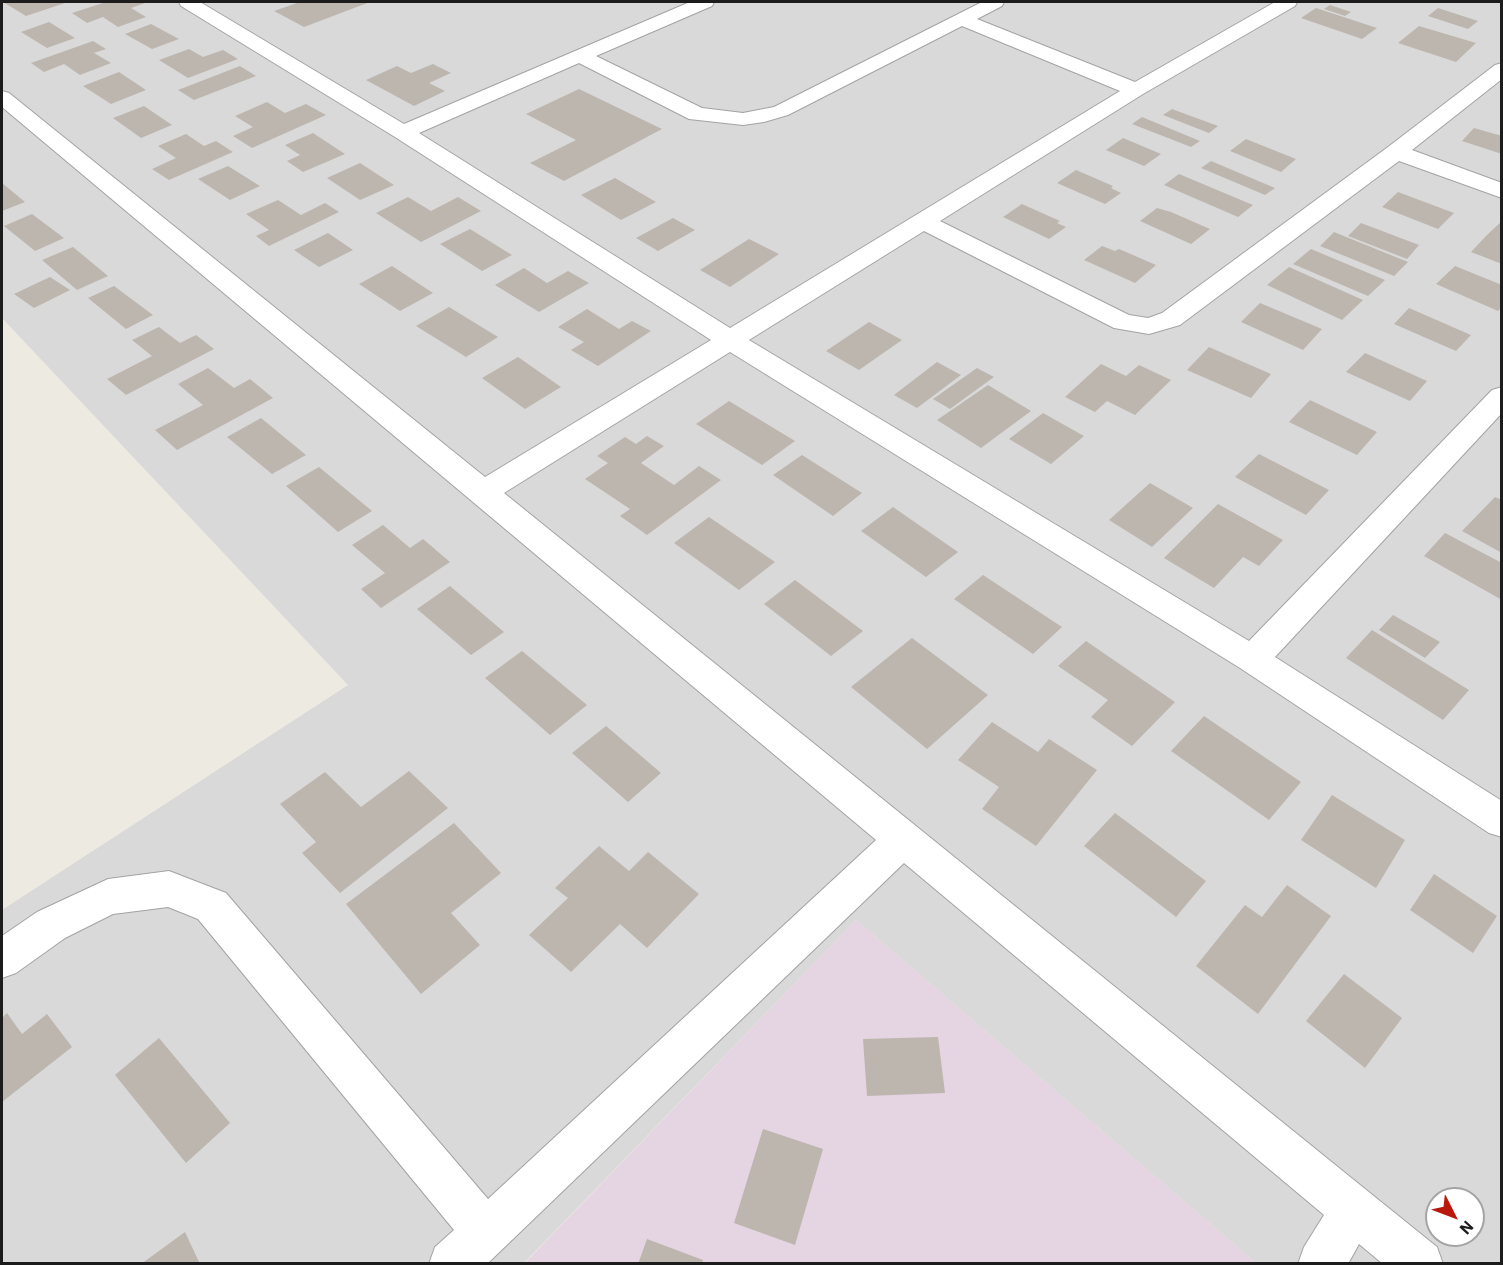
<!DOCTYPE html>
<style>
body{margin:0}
#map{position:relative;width:1503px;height:1265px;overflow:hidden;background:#edeae2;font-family:"IBM Plex Sans",sans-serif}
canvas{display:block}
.frame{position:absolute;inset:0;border:3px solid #1c1c1c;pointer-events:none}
.north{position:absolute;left:1425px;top:1187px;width:60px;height:60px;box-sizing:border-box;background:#fff;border:2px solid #a4a4a4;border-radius:50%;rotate:132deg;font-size:16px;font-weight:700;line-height:24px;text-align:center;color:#1c1c1c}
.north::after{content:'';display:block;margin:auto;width:21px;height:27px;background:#ba180d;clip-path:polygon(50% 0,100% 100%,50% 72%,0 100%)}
</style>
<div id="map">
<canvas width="1503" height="1265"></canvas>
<div class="frame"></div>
<div class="north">N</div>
</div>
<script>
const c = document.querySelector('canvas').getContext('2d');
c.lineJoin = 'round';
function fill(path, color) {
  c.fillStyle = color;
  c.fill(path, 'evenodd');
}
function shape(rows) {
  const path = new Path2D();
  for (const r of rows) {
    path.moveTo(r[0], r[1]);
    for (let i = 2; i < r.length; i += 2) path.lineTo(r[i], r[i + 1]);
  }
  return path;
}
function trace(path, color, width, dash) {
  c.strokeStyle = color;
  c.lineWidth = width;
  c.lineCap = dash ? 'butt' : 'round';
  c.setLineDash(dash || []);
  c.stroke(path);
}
const residential = shape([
 [2,2,1501,2,1501,1263,1256,1263,856,920,524,1263,2,1263,2,910,348,685,2,318],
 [1437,1199,1473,1199,1473,1235,1437,1235]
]);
const industrial = shape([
 [856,920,1256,1263,524,1264]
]);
const building = shape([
 [3,2,68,2,26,16],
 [106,2,148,2,131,8,146,17,118,27,103,17,87,23,72,13],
 [300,2,370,2,304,27,274,11],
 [1330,5,1351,12,1345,16,1324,9],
 [1316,8,1377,28,1362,39,1301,18],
 [1438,8,1478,21,1468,29,1428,16],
 [49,22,75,38,47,48,21,32],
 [151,24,179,39,152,49,125,34],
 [1419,26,1476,43,1456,62,1398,43],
 [93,41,106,49,94,53,111,63,80,75,64,64,44,72,31,63],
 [189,49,203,57,223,50,238,59,188,78,159,60],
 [433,64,451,73,429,83,445,91,414,106,366,80,397,66,411,73],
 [240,66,256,76,194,100,178,90],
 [119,72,146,90,111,104,83,86],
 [579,89,662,129,564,181,530,163,576,140,526,114],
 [267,102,285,113,306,104,326,115,252,148,233,136,253,127,235,116],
 [144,106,172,125,141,138,113,118],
 [1172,109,1218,126,1209,133,1163,115],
 [1142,117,1200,141,1191,147,1132,124],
 [1474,128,1502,136,1502,154,1462,141],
 [313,133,345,154,303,172,287,161,300,155,285,145],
 [186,134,204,146,216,141,233,152,169,180,152,169,176,158,158,146],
 [1123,138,1161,154,1144,166,1106,150],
 [1246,139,1296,159,1281,172,1230,151],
 [1211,161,1275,188,1265,195,1201,168],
 [360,163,394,185,360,200,327,178],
 [228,166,260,186,230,200,198,179],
 [1076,170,1113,186,1111,188,1121,193,1105,204,1057,183],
 [1179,174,1253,205,1238,217,1164,185],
 [615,178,656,202,621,220,581,195],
 [2,183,25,202,2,211],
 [1398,192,1454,213,1438,229,1382,207],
 [408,197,431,211,458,197,481,211,421,242,376,213],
 [278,200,301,215,325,203,339,212,269,246,256,236,269,230,246,214],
 [1022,204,1060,221,1057,223,1066,227,1049,239,1003,217],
 [1157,208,1171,212,1210,229,1191,244,1140,221],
 [32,214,64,238,35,251,4,226],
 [673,218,695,230,658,251,636,238],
 [1502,221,1502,264,1471,252,1487,235],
 [1361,223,1419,245,1407,259,1348,236],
 [470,229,512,255,482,271,440,244],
 [1334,232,1408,262,1394,276,1320,246],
 [328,233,353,250,319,267,294,250],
 [749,239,779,254,730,287,700,270],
 [1102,246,1115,251,1119,249,1156,265,1135,283,1084,260],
 [73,247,108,276,77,290,42,260],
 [1311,249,1385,280,1368,296,1293,264],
 [392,266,433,293,400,311,359,284],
 [1455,266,1502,285,1502,307,1498,311,1436,284],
 [1289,267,1363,300,1342,320,1267,285],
 [524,268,547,283,568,271,589,283,539,312,495,285],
 [50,277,70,290,34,308,14,294],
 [114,286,153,315,126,329,88,298],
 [1260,303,1322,329,1303,350,1241,322],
 [449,307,498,337,466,357,416,326],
 [1409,308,1471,335,1456,351,1394,324],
 [587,309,619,329,632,321,651,331,598,366,571,350,584,342,558,327],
 [869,322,902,340,859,370,826,351],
 [159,327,180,343,196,335,214,349,126,395,107,379,152,356,132,340],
 [1209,347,1271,374,1251,398,1187,370],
 [1365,353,1427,381,1410,401,1346,372],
 [518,357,561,387,525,409,482,378],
 [937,362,961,375,917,408,894,395],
 [1101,364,1126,376,1139,365,1171,380,1135,415,1107,401,1095,412,1065,397],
 [208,368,234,388,250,379,273,398,177,450,155,430,203,405,178,384],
 [977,368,994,377,950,409,933,399],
 [988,385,1031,411,981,448,937,420],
 [1310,400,1377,432,1357,455,1289,422],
 [729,401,795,441,762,465,696,424],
 [1043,413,1084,436,1051,464,1009,439],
 [261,418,306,455,272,474,227,437],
 [647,436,664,446,641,463,674,485,699,466,721,480,647,535,620,516,630,509,585,479,608,463,597,456,625,437,636,444],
 [1259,454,1329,490,1306,515,1235,477],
 [802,455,862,493,833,516,773,475],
 [319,467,372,511,338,532,286,486],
 [1150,483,1193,508,1152,547,1109,520],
 [1495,497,1502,500,1502,553,1462,531],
 [1218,504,1283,540,1259,566,1243,557,1214,588,1164,558],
 [893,507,958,552,926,577,861,531],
 [709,517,775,562,739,590,674,543],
 [383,525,410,548,423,539,450,562,381,608,361,589,385,573,352,545],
 [1445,533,1502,563,1502,600,1424,556],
 [983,575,1062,627,1033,654,954,599],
 [795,580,863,631,831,656,764,604],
 [450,586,504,632,471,655,417,609],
 [1393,615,1440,642,1425,658,1379,630],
 [1372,630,1469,690,1443,720,1346,658],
 [912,638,988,695,927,749,851,687],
 [1086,641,1175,702,1132,746,1091,717,1108,700,1058,666],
 [522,651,587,705,550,735,485,678],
 [1204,716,1301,782,1269,820,1171,751],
 [992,722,1038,752,1049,739,1097,770,1036,846,982,809,999,787,958,760],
 [606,726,661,773,628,802,572,753],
 [409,771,448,808,340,893,302,853,316,842,280,804,325,772,361,807],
 [1332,795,1405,840,1376,888,1301,840],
 [1115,813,1206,881,1176,917,1084,846],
 [454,823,501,873,451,913,480,945,421,994,346,904],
 [599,846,629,871,648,852,699,894,647,948,620,924,571,972,529,935,568,898,555,888],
 [1434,874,1497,916,1473,953,1410,910],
 [1287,885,1331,916,1258,1014,1196,966,1245,905,1262,917],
 [1344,974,1402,1018,1365,1068,1306,1021],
 [7,1013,22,1034,47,1014,72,1047,2,1102,2,1018],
 [938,1037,945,1093,867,1096,863,1039],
 [159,1038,230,1123,186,1163,115,1075],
 [763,1129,823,1149,795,1245,734,1223],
 [185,1232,200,1264,141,1264],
 [647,1239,703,1260,702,1264,638,1264]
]);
const minor = shape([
 [179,2,200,2,404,124,690,2,714,2,712,6,596,56,702,108,743,113,774,107,982,2,1004,2,1002,6,977,19,1135,82,1275,2,1297,2,1295,6,1143,94,940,221,1129,315,1148,318,1162,313,1388,147,1495,65,1502,63,1502,79,1412,150,1502,183,1502,198,1399,161,1180,325,1149,334,1114,328,924,231,749,340,1249,641,1492,390,1502,387,1502,413,1275,657,1502,801,1502,837,1489,833,1240,668,730,352,504,493,1370,1193,1437,1247,1443,1264,1383,1264,1359,1244,1348,1264,1298,1264,1304,1247,1324,1215,904,863,487,1264,429,1264,435,1247,454,1230,198,919,168,907,113,914,65,938,16,973,2,978,2,936,37,912,108,879,169,871,226,893,488,1199,876,840,2,107,2,91,9,93,485,477,711,340,395,137,181,6,179,2],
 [962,26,1120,91,730,328,419,133,579,63,689,119,743,125,764,122,788,115,962,26]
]);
fill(residential, '#dad9d9');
fill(industrial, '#e5d4e1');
fill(building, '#bdb6af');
trace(minor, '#a3a3a3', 2);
fill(minor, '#fff');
</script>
